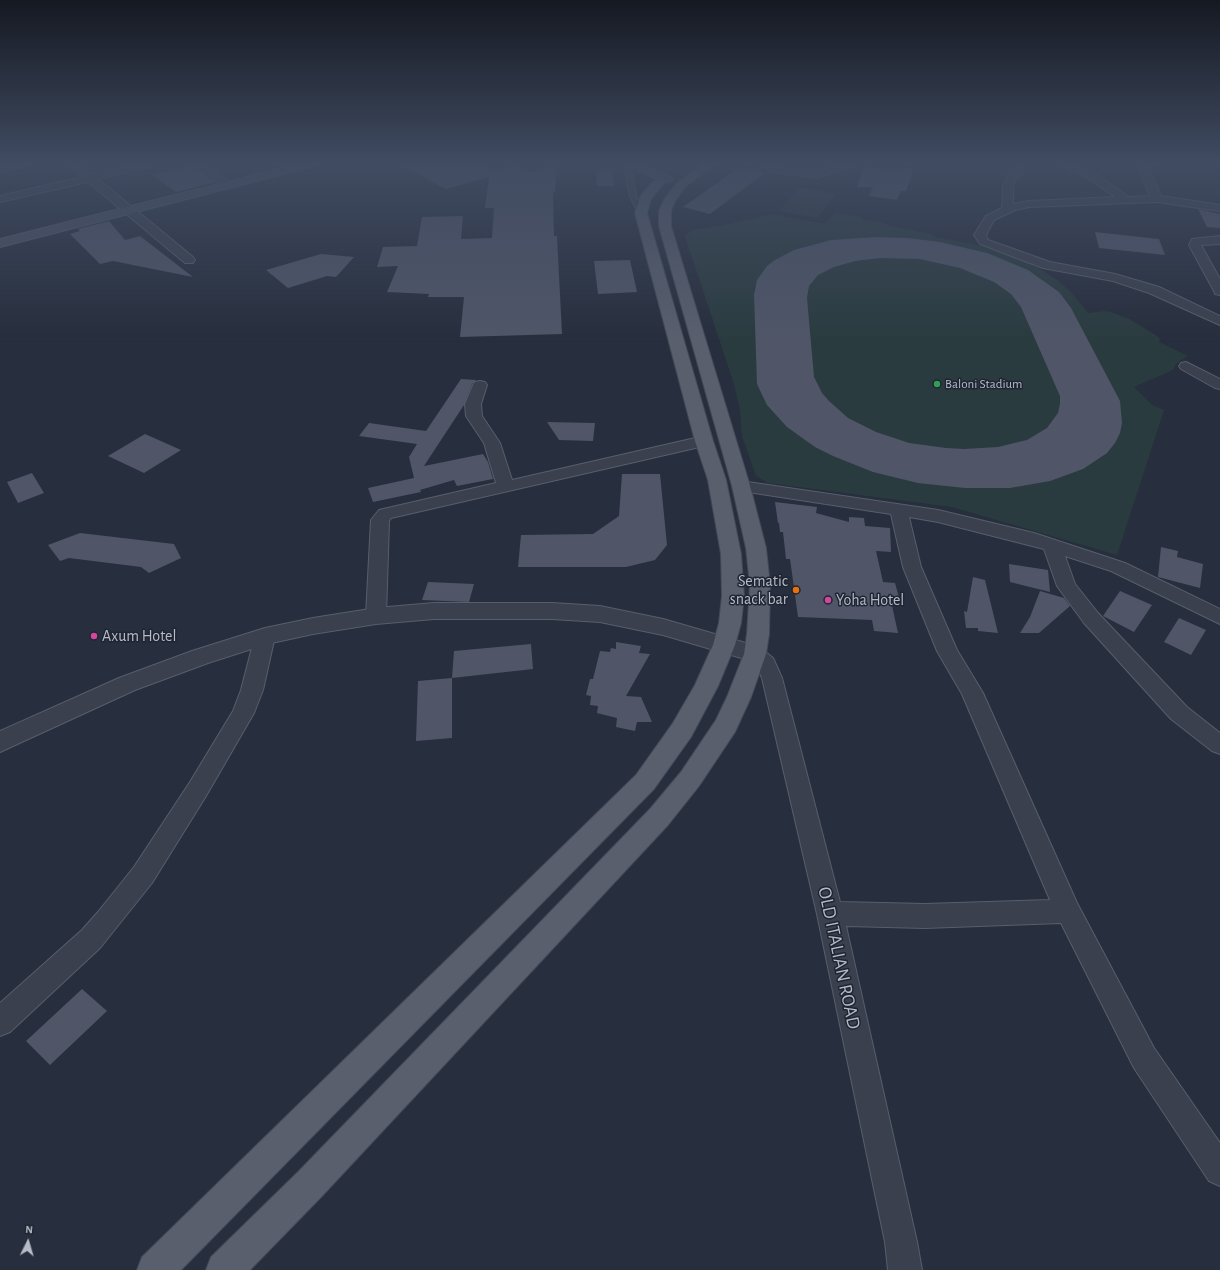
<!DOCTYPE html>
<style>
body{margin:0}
#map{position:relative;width:1220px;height:1270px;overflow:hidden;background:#272e3d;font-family:"Alegreya Sans",sans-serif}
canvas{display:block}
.north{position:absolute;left:8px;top:1222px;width:40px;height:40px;-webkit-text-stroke:3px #1f2532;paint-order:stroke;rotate:5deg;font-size:11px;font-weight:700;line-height:16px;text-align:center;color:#b7bbc8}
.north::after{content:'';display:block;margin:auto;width:14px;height:18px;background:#b7bbc8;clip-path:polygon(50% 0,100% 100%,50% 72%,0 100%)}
</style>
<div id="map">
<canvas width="1220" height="1270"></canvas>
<div class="north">N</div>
</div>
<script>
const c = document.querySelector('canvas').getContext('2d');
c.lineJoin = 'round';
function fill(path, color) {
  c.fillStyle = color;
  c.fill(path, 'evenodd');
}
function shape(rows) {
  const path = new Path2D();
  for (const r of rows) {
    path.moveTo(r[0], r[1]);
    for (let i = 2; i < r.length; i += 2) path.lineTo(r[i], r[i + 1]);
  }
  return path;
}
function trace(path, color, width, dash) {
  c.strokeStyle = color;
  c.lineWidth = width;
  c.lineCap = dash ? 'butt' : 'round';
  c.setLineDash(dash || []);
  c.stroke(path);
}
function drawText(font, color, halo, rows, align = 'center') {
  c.font = font + ' "Alegreya Sans",sans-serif';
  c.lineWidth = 3;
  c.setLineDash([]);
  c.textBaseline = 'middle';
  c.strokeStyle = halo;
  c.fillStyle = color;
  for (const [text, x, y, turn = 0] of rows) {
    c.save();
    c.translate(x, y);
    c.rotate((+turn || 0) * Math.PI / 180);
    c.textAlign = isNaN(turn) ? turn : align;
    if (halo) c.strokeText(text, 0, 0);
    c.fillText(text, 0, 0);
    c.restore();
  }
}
const green = shape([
 [800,188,836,194,817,218,779,211],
 [835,213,862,217,864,220,877,221,891,226,931,234,935,237,977,245,1014,257,1040,269,1057,280,1071,292,1088,313,1108,311,1129,319,1157,336,1160,339,1159,342,1188,356,1176,364,1173,370,1134,387,1152,405,1164,410,1117,555,952,507,768,483,756,476,742,436,740,409,733,381,685,236,692,230,725,225,773,214,824,224]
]);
const building = shape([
 [399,164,486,164,496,170,515,165,531,172,556,164,555,192,553,192,554,236,557,236,562,334,460,337,464,297,428,297,429,294,387,292,398,266,377,267,383,247,417,246,422,217,463,216,461,239,492,238,494,208,485,208,489,177,446,189],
 [193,165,216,182,176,192,152,175],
 [864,166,898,170,900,167,914,169,906,191,901,191,897,200,869,196,873,187,857,187],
 [740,167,766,172,710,214,683,207],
 [596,170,612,170,614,186,597,186],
 [1198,209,1220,214,1220,228,1207,227],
 [109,221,125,240,140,236,193,277,113,261,100,264,70,234,80,231,78,229],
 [1095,232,1159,239,1165,255,1099,248],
 [876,237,908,238,940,242,987,253,1028,270,1059,292,1071,308,1120,401,1122,423,1120,433,1115,443,1107,453,1083,469,1050,481,1010,488,965,488,918,483,873,472,833,456,815,447,787,427,767,405,757,384,754,295,757,280,767,266,775,260,794,250,831,240],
 [880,258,920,259,960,268,994,282,1011,294,1021,307,1060,396,1060,404,1058,413,1047,428,1027,440,998,447,964,449,946,448,909,443,876,432,848,418,829,401,822,393,814,377,807,298,809,286,818,275,834,267,855,261],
 [321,254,354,257,336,277,327,276,288,288,266,270],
 [630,260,637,292,598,294,594,261],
 [461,379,476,380,472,384,464,405,424,466,483,454,488,462,493,479,457,486,454,480,420,490,421,492,373,502,368,488,414,478,409,457,417,444,359,436,369,423,426,431],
 [547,422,595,423,593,441,559,440],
 [145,434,181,450,144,473,108,456],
 [32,473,44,493,18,503,7,482],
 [622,474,660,474,667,545,655,560,626,567,518,567,521,535,593,534,619,516],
 [775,502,817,507,816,513,849,522,849,517,864,518,865,526,890,528,891,552,876,551,883,582,895,583,900,601,891,601,898,633,874,631,872,620,798,617,790,559,786,559,783,532,780,532,779,523,778,523],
 [80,533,174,544,181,558,149,573,141,567,69,558,60,561,48,545],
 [1161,547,1178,551,1177,557,1203,564,1200,588,1158,577],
 [1009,564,1048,570,1050,592,1010,582],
 [973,577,985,580,998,633,978,631,978,628,966,628,964,611,967,612],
 [428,582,474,584,469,602,422,600],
 [1040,591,1064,598,1070,606,1039,633,1020,633,1030,617],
 [1120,591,1152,605,1134,632,1103,616],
 [1179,618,1206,630,1191,655,1164,642],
 [616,642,641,646,639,653,650,654,626,696,641,697,652,722,637,722,635,731,616,727,617,718,597,713,598,706,590,705,591,696,586,695,590,679,593,679,600,651,610,652,611,648,616,649],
 [531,644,533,669,452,678,454,651],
 [452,678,452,738,416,741,418,681],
 [82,989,107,1011,50,1065,26,1041]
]);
const service = shape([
 [624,164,630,164,636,196,643,214,639,214,630,196,624,164]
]);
const minor = shape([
 [10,164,28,164,27,166,0,172,0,166,10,164],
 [68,164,79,164,92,174,138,164,155,164,154,166,98,179,193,257,195,260,193,263,185,263,88,182,0,202,0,196,82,177,68,164],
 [195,164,206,164,234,185,233,187,225,187,195,164],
 [758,164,771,164,788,169,815,172,840,164,855,164,854,166,816,178,773,172,758,164],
 [1059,164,1072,164,1094,173,1129,197,1150,196,1139,170,1142,164,1152,164,1149,170,1161,196,1220,205,1220,211,1157,202,1029,207,1015,210,994,220,986,235,988,240,1050,262,1115,274,1159,287,1220,316,1220,325,1149,293,1113,281,1043,268,980,244,974,235,986,216,1002,208,1003,186,1007,176,1016,167,1024,167,1025,169,1016,179,1013,186,1013,204,1029,201,1115,197,1086,177,1060,166,1059,164],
 [1220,236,1220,244,1201,245,1220,279,1220,295,1215,294,1214,291,1189,245,1192,239,1220,236],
 [1186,362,1220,379,1220,389,1215,388,1181,369,1179,366,1181,363,1186,362],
 [480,381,485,382,487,385,481,404,482,416,500,443,512,480,704,436,710,438,712,441,710,444,704,446,391,518,389,521,386,616,383,621,376,623,369,621,366,616,371,520,379,510,496,483,484,443,466,416,465,404,473,385,475,382,480,381],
 [741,481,938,510,1034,533,1125,563,1220,609,1220,624,1111,571,1065,556,1075,584,1098,613,1187,707,1220,733,1220,754,1212,751,1171,719,1084,623,1057,586,1044,549,938,522,909,517,921,567,957,650,983,693,1077,903,1154,1048,1220,1143,1220,1186,1209,1181,1134,1068,1061,923,925,928,846,926,917,1242,922,1270,888,1270,885,1242,817,914,762,678,757,667,748,659,745,654,748,649,755,647,762,649,773,658,782,678,840,902,925,904,1050,900,962,694,937,651,903,567,891,514,735,490,733,486,735,482,741,481],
 [265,629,272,631,275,636,263,690,254,713,206,796,152,883,100,948,10,1032,0,1036,0,1003,82,930,98,912,134,867,190,782,233,711,241,690,255,636,258,631,265,629]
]);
const tertiary = shape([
 [434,603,552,603,600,606,663,619,763,648,766,654,763,660,755,662,663,635,600,622,552,619,434,619,376,624,313,634,267,644,208,663,135,690,0,752,0,731,119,678,192,651,265,628,313,618,376,608,434,603]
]);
const secondary = shape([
 [298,164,317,164,315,166,0,247,0,239,298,164],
 [625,164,640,164,671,177,673,179,671,181,667,182,663,181,627,166,625,164]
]);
const primary = shape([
 [703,164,716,164,685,187,675,201,671,211,671,226,750,486,766,548,770,585,769,634,766,654,751,697,735,732,699,786,668,825,322,1196,250,1270,206,1270,211,1257,298,1172,650,809,681,772,716,720,727,697,744,654,747,634,750,585,746,548,732,486,659,226,659,211,665,198,677,183,703,164],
 [658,180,662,181,664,183,651,199,647,213,713,441,726,480,741,554,744,596,741,623,735,645,718,686,691,737,654,789,181,1270,137,1270,142,1257,636,775,673,723,695,685,713,645,719,623,722,596,721,554,708,480,695,441,635,213,641,195,654,181,658,180]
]);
const markers = [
 [937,384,4,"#2e9e5b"],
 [796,590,4,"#e8710a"],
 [828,600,4,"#d1479c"],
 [94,636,4,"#d1479c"]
];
const farPoinames = [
 ["Baloni Stadium",945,384]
];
const poiNames = [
 ["Sematic",788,581,"right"],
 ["snack bar",788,599,"right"],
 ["Yoha Hotel",836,600],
 ["Axum Hotel",102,636]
];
const nearStreetnames = [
 ["OLD ITALIAN ROAD",839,958,78]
];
fill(green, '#2a3b3f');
fill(building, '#505668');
trace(service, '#585e6b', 2);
trace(minor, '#585e6b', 2);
trace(tertiary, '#585e6b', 2);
trace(secondary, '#585e6b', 2);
trace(primary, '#444956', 2);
fill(service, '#3a404d');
fill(minor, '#3a404d');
fill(tertiary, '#3a404d');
fill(secondary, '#494f60');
fill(primary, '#595f6d');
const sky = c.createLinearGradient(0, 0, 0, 342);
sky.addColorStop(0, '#151922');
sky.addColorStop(0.48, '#414c62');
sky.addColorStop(1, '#414c6200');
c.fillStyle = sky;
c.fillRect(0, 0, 1220, 342);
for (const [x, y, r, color] of markers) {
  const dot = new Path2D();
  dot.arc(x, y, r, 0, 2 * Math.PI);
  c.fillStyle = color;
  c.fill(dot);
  trace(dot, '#1f2532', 1.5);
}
drawText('13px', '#b7bbc8', '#1f2532', farPoinames, 'left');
drawText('16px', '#b7bbc8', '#1f2532', poiNames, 'left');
drawText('19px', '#b7bbc8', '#1f2532', nearStreetnames);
</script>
